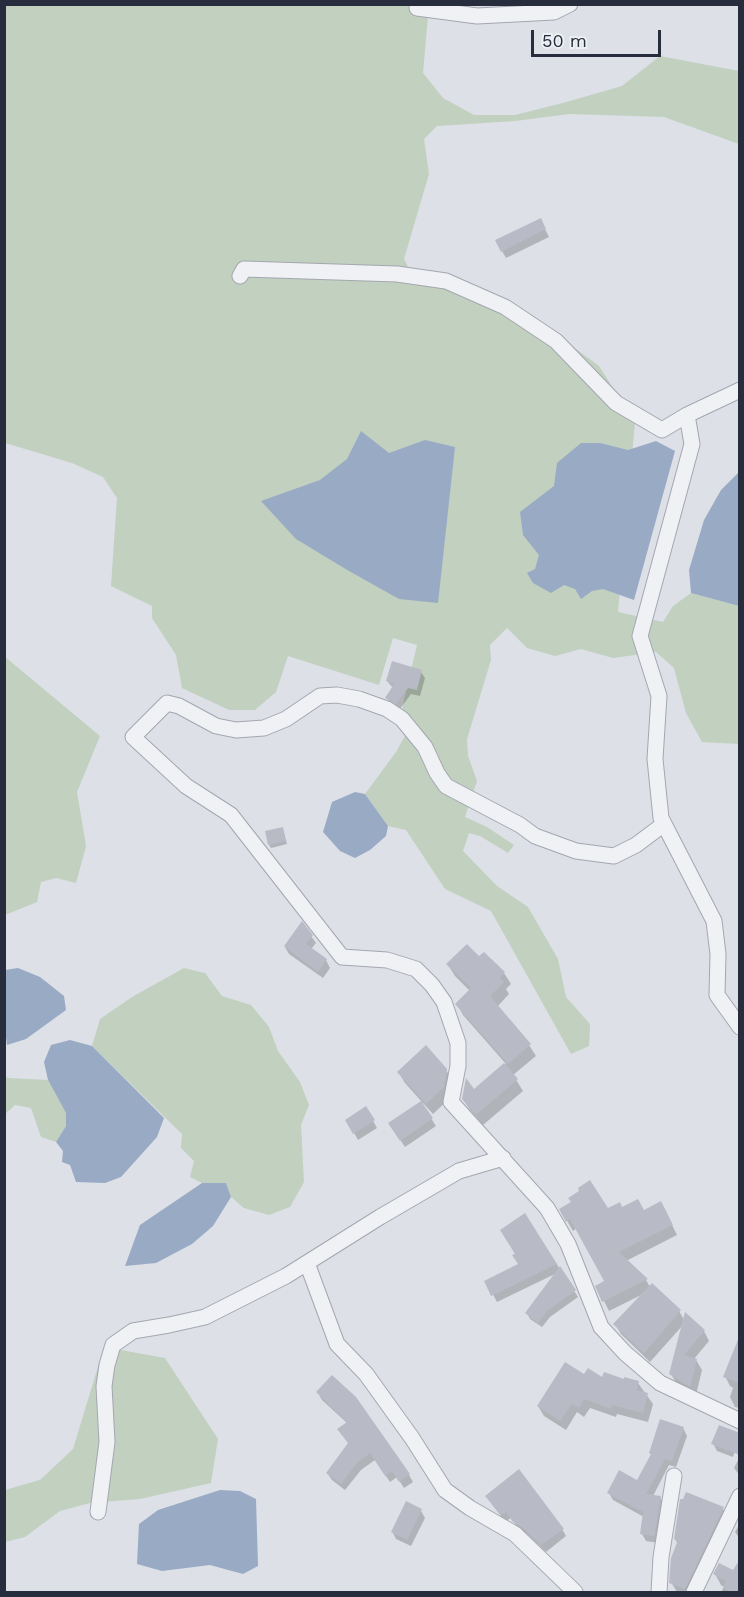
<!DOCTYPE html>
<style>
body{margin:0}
#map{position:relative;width:744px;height:1597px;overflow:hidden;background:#dde0e6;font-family:"Work Sans",sans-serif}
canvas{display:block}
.frame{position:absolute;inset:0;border:6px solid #272d3c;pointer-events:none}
.scale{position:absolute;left:531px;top:30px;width:130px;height:27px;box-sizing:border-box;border:3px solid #272d3c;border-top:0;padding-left:8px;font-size:18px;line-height:21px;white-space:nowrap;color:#272d3c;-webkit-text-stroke:4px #eceff4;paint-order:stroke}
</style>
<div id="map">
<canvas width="744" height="1597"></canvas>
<div class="frame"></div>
<div class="scale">50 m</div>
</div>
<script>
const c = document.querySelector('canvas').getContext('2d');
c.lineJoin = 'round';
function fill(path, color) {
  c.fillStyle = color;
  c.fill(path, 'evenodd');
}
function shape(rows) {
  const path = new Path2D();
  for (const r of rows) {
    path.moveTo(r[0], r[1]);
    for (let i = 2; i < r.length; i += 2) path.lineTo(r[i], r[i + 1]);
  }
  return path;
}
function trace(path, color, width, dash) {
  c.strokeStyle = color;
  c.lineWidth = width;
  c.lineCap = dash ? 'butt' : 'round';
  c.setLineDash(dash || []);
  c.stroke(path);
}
const green = shape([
 [4,5,429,5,423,73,443,98,474,115,515,115,563,103,622,86,660,56,739,71,739,144,664,117,569,114,515,121,437,126,424,139,429,174,404,259,410,271,447,275,521,308,599,366,635,422,618,612,663,622,673,606,691,593,739,606,739,744,702,742,686,713,674,668,656,652,613,658,581,649,555,656,527,648,507,628,490,645,491,660,467,739,468,756,477,781,465,817,487,827,514,845,508,853,480,836,469,833,463,851,497,886,528,907,558,959,566,997,590,1024,589,1046,571,1054,491,911,445,889,406,830,388,826,365,794,396,752,412,723,402,709,417,645,393,638,379,685,288,656,276,692,255,710,229,710,182,688,176,655,152,618,152,606,111,586,117,498,103,477,72,463,5,443],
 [4,656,100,736,77,792,86,846,76,883,56,878,41,882,37,902,5,915],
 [184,968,205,973,222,996,251,1005,269,1027,278,1051,300,1082,309,1105,301,1125,304,1182,290,1207,269,1215,244,1208,231,1197,226,1183,202,1183,190,1177,194,1161,181,1148,182,1134,92,1046,100,1019,132,997],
 [4,1076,8,1078,48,1080,66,1113,66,1126,56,1142,41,1137,31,1108,15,1105,5,1114],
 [104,1347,165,1358,218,1439,211,1483,140,1499,90,1503,60,1511,25,1537,5,1542,5,1490,40,1480,73,1449]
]);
const water = shape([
 [361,431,389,453,425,440,455,447,438,603,399,599,349,571,296,539,261,501,320,480,347,459],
 [656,441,675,451,634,600,603,589,592,591,581,599,575,589,564,585,551,593,533,583,527,573,535,569,539,555,523,535,520,512,554,486,557,463,581,443,600,443,628,450],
 [738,473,740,475,739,606,691,593,689,570,704,520,721,490],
 [355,792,365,794,388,826,386,836,370,850,355,858,340,851,323,832,332,802],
 [18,968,40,977,64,996,66,1010,26,1039,7,1045,4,1021,5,970],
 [70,1040,92,1046,164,1118,157,1137,121,1177,105,1183,76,1182,70,1165,62,1162,63,1151,56,1142,66,1126,66,1113,48,1080,44,1062,51,1045],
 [202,1183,226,1183,231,1197,213,1226,192,1244,156,1263,125,1266,140,1225],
 [220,1490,240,1491,256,1499,258,1566,243,1574,210,1565,162,1571,137,1564,139,1524,158,1510]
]);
const shadow = shape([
 [544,227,549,237,506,258,502,251],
 [421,672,425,678,420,696,411,694,400,709,391,704,387,698,393,688,387,681],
 [283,829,287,844,271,848,269,845],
 [311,936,316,943,311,949,326,960,330,968,323,978,289,954,285,947],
 [484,954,504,973,511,984,506,989,509,994,497,1007,529,1045,536,1056,513,1075,523,1091,483,1125,470,1110,463,1099,506,1064,463,1015,457,1004,470,991,455,976,448,965,479,959],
 [446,1070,453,1081,449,1099,433,1114,423,1103,422,1104,436,1126,405,1147,390,1124,422,1102,405,1083,399,1073],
 [366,1108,377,1128,358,1140,347,1120],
 [622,1209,666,1213,677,1235,626,1261,646,1280,650,1287,679,1311,684,1320,704,1331,709,1341,694,1359,696,1360,702,1370,696,1395,677,1384,671,1374,683,1325,650,1362,621,1334,615,1324,643,1294,609,1311,597,1287,606,1282,577,1228,573,1231,561,1210],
 [525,1215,578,1297,550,1317,542,1327,530,1319,527,1313,557,1273,497,1302,486,1281,520,1265,516,1254],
 [740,1363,740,1408,735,1407,730,1397,733,1388,730,1386,725,1376],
 [585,1376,638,1383,653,1404,648,1422,617,1414,616,1417,590,1408,584,1417,577,1412,566,1430,544,1416,538,1406],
 [318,1393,409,1475,413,1482,404,1488,397,1477,390,1482,375,1460,361,1470,345,1490,332,1480,327,1473,349,1444,347,1423,322,1400],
 [683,1428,687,1436,676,1467,669,1465,653,1496,660,1497,664,1505,658,1543,646,1541,642,1534,644,1517,613,1500,609,1493,638,1482,652,1455,650,1453],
 [738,1440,733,1457,717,1451,713,1443],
 [740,1456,740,1476,734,1468],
 [407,1503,421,1511,425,1518,411,1546,396,1539,392,1531],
 [491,1503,562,1529,566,1536,546,1552,527,1534,519,1529,511,1518,506,1521,504,1520],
 [723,1509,728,1518,693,1592,677,1592,671,1582,678,1544,675,1539],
 [740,1523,740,1539,735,1532],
 [715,1574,736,1574,740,1592,721,1592,724,1587,721,1585]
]);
const building = shape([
 [541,218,546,229,501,252,495,240],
 [392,661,422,670,417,690,408,688,396,704,385,698,394,684,386,681],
 [283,827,286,841,268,845,265,831],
 [302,921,313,935,306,944,327,959,318,972,284,946],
 [467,944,479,956,484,952,505,972,500,978,504,982,490,996,531,1044,508,1064,455,1004,471,988,446,964],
 [426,1045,447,1069,444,1087,426,1104,397,1072],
 [504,1063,518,1079,476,1115,462,1099,466,1078,474,1089],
 [421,1101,433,1118,400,1141,388,1123],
 [366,1106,375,1120,353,1134,345,1120],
 [590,1180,608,1208,620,1202,622,1207,638,1199,644,1210,661,1201,673,1225,619,1252,648,1279,602,1302,595,1286,604,1281,570,1219,566,1222,559,1209,571,1202,568,1198,579,1191,578,1188],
 [525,1213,557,1264,491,1296,484,1281,518,1264,512,1255,515,1254,500,1230],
 [560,1266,576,1290,547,1311,538,1323,525,1313],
 [652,1283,681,1310,644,1353,613,1324],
 [685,1312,705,1330,684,1355,697,1359,690,1387,669,1374],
 [739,1337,740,1337,740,1383,723,1377],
 [565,1362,584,1374,588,1368,602,1377,604,1372,624,1379,624,1377,639,1381,637,1390,648,1393,643,1413,612,1405,611,1409,584,1399,579,1408,572,1404,560,1421,537,1406],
 [332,1375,356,1397,410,1474,399,1482,392,1471,385,1476,370,1453,357,1463,341,1484,326,1473,348,1443,337,1429,347,1422,316,1392],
 [660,1419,684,1427,672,1461,665,1459,646,1494,661,1496,654,1536,640,1534,643,1512,607,1493,619,1470,637,1480,651,1454,649,1453],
 [719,1425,740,1433,740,1455,711,1444],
 [519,1469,564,1529,541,1545,522,1527,513,1522,506,1512,501,1515,499,1513,485,1496],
 [686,1492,724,1507,685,1589,669,1583,671,1558,678,1540,674,1539,680,1499,683,1499],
 [406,1501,422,1509,407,1540,391,1532],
 [740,1559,740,1593,732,1593,723,1587,726,1581,713,1574,719,1563,733,1570]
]);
const street = shape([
 [417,8,477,16,554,12,570,4],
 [240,276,244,269,397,274,446,281,505,307,556,341,616,403,662,430,687,415],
 [740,390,687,415,692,444,640,636,659,696,655,759,661,818,714,921,718,954,717,995,740,1027],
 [664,824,636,845,614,856,576,851,535,836,520,825,446,786,437,773,425,747,402,719,387,709,359,699,337,695,320,696,286,719,264,728,236,730,216,726,179,706,167,703,133,737,186,786,231,815,342,957,387,960,416,969,432,985,444,1002,458,1043,458,1066,451,1102,547,1208,568,1244,601,1327,625,1353,660,1383,740,1421],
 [307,1263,337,1344,366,1374,412,1438,445,1490,470,1508,515,1534,575,1592],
 [98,1512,107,1442,104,1386,107,1365,113,1345,133,1331,169,1325,205,1317,286,1276,380,1217,459,1171,503,1158],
 [659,1592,661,1557,674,1476],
 [694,1592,740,1496]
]);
fill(green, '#c1d0bf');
fill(water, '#99aac5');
fill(shadow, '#0003');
fill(building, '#b8bbc6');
trace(street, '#a3a7b0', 17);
trace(street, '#f0f1f5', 15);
</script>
